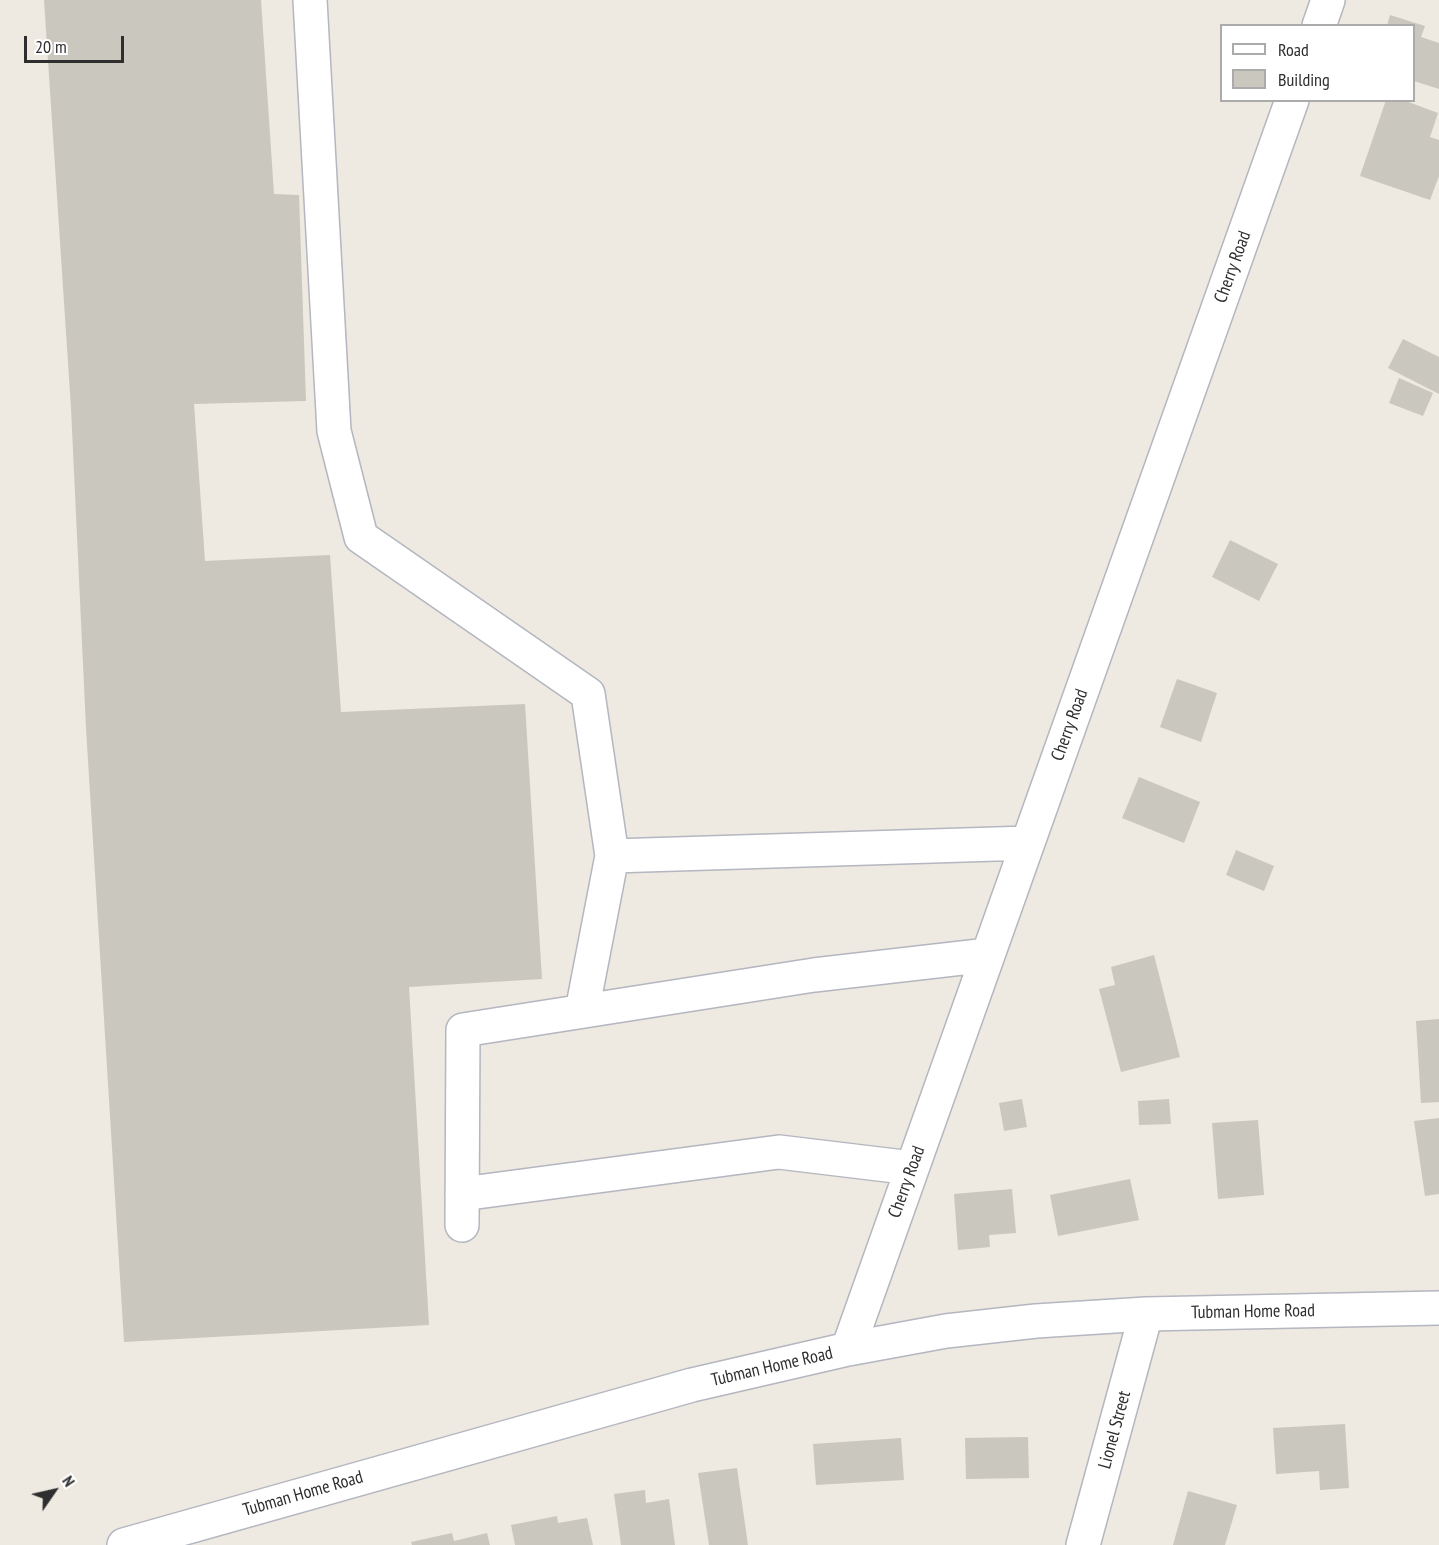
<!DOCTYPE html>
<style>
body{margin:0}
#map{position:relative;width:1439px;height:1545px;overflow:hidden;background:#eee9e1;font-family:"PT Sans Narrow",sans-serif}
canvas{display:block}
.legend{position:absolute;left:1220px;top:24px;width:195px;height:78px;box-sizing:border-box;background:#fff;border:2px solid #ababab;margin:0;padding:8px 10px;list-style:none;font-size:18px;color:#2e2e2e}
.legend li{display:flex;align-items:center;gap:12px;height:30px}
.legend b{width:30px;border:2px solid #ababab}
.north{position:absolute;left:24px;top:1461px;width:60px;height:60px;-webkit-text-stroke:4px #fff;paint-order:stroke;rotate:56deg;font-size:16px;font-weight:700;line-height:24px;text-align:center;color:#2e2e2e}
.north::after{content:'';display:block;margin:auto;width:21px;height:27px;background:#2e2e2e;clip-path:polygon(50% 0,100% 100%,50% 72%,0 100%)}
.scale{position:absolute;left:24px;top:36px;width:100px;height:27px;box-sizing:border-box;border:3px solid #2e2e2e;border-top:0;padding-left:8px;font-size:18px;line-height:21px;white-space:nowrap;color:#2e2e2e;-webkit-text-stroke:4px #fff;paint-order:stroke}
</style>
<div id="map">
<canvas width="1439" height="1545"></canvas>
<ul class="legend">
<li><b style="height:8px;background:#fff"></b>Road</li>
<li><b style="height:16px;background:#cac7bf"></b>Building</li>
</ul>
<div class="north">N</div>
<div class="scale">20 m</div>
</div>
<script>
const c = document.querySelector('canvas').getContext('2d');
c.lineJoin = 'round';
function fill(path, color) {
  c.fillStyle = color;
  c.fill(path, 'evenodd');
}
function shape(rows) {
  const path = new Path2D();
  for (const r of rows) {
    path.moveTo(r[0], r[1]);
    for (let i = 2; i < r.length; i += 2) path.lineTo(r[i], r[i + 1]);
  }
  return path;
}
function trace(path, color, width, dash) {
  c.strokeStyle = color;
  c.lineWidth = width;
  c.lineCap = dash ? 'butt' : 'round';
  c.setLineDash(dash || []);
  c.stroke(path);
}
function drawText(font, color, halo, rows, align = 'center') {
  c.font = font + ' "PT Sans Narrow",sans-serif';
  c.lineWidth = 4.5;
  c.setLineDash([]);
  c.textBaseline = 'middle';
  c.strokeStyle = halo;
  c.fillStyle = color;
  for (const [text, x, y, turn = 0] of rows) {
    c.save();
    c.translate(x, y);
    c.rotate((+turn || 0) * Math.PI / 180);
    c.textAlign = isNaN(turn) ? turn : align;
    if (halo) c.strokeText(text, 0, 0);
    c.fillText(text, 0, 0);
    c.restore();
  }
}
const building = shape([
 [44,0,261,0,274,194,299,195,306,401,194,404,205,561,330,555,341,712,525,704,542,979,409,987,429,1325,124,1342,86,728,71,408],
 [1390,15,1425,26,1421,37,1439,43,1439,89,1414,81,1414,26,1387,26],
 [1386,100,1403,100,1438,113,1430,137,1439,140,1439,176,1430,200,1360,176],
 [1403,339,1439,357,1439,394,1388,368],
 [1399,378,1433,393,1423,416,1389,403],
 [1230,540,1278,564,1259,601,1212,577],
 [1177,679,1217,693,1201,742,1160,727],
 [1139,777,1200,802,1184,843,1122,818],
 [1236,850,1274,866,1264,891,1226,875],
 [1154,955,1180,1057,1121,1072,1099,989,1115,985,1111,967],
 [1439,1019,1439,1102,1421,1103,1416,1021],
 [1022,1099,1027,1127,1004,1131,999,1103],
 [1169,1099,1171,1124,1139,1125,1138,1101],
 [1439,1118,1439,1194,1425,1196,1414,1121],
 [1258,1120,1264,1195,1218,1199,1212,1123],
 [1130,1179,1139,1220,1058,1236,1050,1195],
 [1012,1189,1016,1233,989,1235,990,1247,958,1250,954,1194],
 [1345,1424,1349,1488,1320,1490,1319,1471,1276,1474,1273,1428],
 [1028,1437,1029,1478,966,1479,965,1438],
 [901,1438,904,1480,816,1485,813,1444],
 [737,1468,748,1545,709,1545,698,1473],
 [645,1490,646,1503,669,1499,675,1545,621,1545,614,1494],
 [1188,1491,1237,1505,1225,1545,1173,1545],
 [557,1516,558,1523,587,1518,593,1545,515,1545,511,1525],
 [452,1533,454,1541,487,1533,490,1545,412,1545,411,1542]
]);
const minor = shape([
 [310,0,334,431,361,537,588,694,612,856,582,1011],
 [1319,26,1328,0],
 [612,856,1028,843],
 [462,1194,779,1152,912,1168],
 [462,1225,463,1030,814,975,988,955],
 [848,1349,1292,100],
 [124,1545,692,1385,848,1349,946,1331,1036,1321,1146,1314,1439,1308],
 [1083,1545,1146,1314]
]);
const streetNames = [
 ["Cherry Road",1233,267,-70],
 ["Cherry Road",1070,725,-70],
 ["Cherry Road",907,1182,-70],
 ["Tubman Home Road",1253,1312,-1],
 ["Tubman Home Road",772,1367,-13],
 ["Lionel Street",1115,1430,-75],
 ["Tubman Home Road",303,1494,-16]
];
fill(building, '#cac7bf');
trace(minor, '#b4b6c0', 36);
trace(minor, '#fff', 33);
drawText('18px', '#2e2e2e', '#fff', streetNames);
</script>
